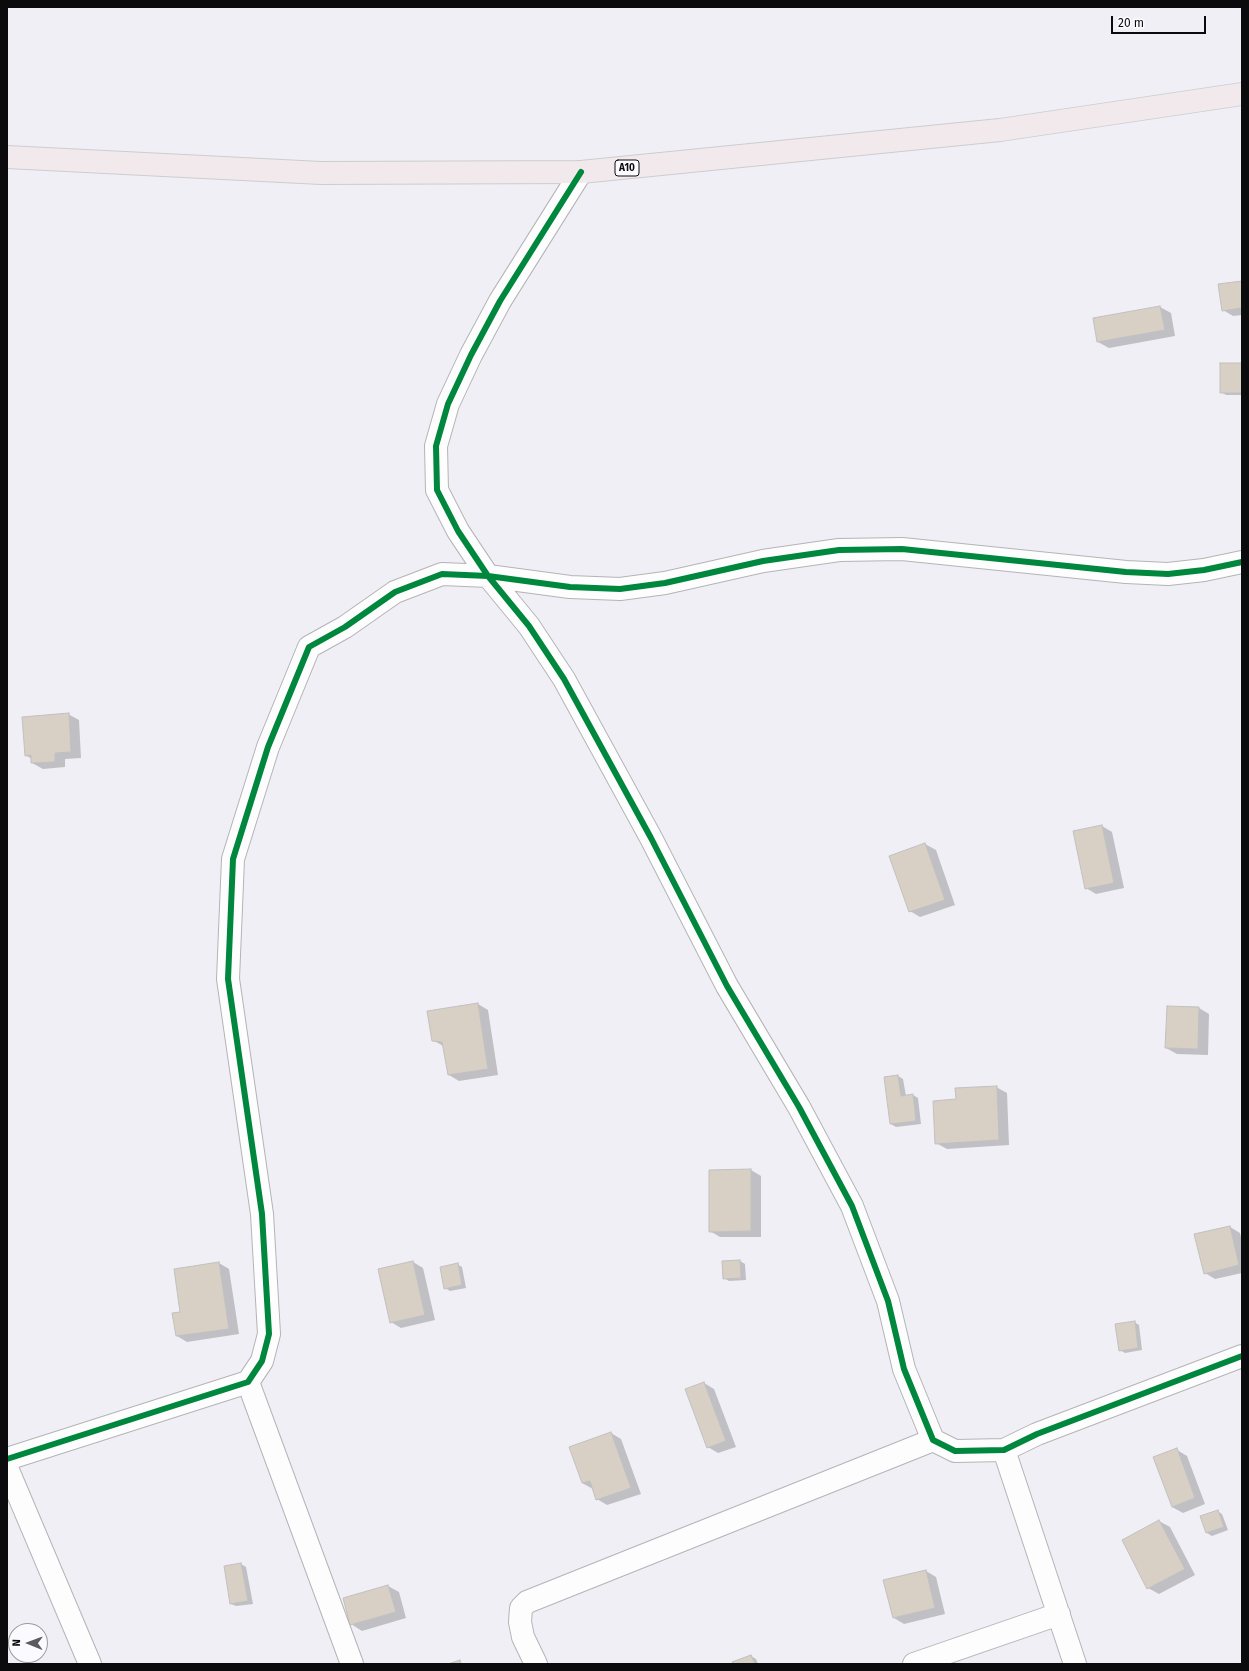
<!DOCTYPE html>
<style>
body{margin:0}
#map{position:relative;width:1249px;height:1671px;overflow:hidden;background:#efeff5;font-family:"Fira Sans",sans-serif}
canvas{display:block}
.frame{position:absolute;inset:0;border:8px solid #0b0b0e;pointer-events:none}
.north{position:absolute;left:8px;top:1623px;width:40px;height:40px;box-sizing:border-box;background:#fbfbff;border:1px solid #9b9b9f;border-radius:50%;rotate:271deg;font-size:11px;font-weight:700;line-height:16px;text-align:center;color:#0b0b0e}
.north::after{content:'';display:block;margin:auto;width:14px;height:18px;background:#5b5b5f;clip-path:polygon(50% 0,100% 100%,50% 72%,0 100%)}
.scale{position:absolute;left:1111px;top:16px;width:95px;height:18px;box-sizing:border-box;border:2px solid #0b0b0e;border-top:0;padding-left:5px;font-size:12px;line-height:14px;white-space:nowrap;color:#0b0b0e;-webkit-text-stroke:3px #fbfbff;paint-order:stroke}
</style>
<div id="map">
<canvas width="1249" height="1671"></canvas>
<div class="frame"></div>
<div class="north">N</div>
<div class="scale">20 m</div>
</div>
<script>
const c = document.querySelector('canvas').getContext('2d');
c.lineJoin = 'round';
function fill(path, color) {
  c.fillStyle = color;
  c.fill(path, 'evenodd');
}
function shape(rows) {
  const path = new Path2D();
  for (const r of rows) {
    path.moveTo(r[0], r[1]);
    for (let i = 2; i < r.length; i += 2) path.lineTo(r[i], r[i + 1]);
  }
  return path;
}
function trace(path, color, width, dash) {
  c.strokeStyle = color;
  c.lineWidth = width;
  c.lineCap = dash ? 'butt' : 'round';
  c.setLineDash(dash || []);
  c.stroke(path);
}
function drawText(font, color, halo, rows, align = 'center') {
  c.font = font + ' "Fira Sans",sans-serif';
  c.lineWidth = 3;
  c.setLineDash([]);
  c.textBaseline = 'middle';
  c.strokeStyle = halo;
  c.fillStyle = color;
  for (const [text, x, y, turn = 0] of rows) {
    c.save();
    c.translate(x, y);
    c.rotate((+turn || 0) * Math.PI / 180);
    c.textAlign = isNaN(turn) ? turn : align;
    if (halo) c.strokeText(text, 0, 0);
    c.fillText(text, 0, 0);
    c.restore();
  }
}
const shadow = shape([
 [1242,282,1242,315,1233,316,1223,310],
 [1160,307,1171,313,1175,336,1109,348,1098,342],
 [1242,364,1242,395,1226,395,1221,392],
 [68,714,79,720,81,758,65,759,65,767,43,769,32,763,32,759,25,755],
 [1102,826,1112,832,1124,888,1096,894,1086,888],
 [925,844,936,850,955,905,920,917,910,911],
 [478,1004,488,1010,498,1075,459,1081,449,1075,443,1046,433,1040],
 [1199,1008,1209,1014,1208,1055,1177,1054,1166,1048],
 [898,1076,903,1079,906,1096,913,1095,918,1098,921,1124,896,1127,891,1124,885,1077],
 [996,1087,1007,1093,1009,1145,947,1149,936,1143,957,1100],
 [751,1170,761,1176,761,1237,720,1237,710,1231],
 [1230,1227,1240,1233,1242,1241,1242,1273,1215,1279,1205,1273],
 [740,1261,745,1264,746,1280,729,1281,724,1278,723,1262],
 [413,1262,423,1268,435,1320,401,1328,391,1322],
 [219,1263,229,1269,239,1334,187,1342,177,1336,181,1313],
 [457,1264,462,1267,466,1288,450,1291,445,1288],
 [1134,1322,1139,1325,1142,1350,1125,1353,1120,1350],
 [704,1383,714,1389,736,1447,718,1453,708,1447],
 [611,1433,621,1439,641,1494,607,1505,597,1499,593,1489,582,1483],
 [1177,1450,1187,1456,1205,1504,1183,1513,1172,1507],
 [1217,1511,1222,1514,1228,1530,1212,1536,1207,1533,1201,1517],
 [1159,1521,1170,1527,1195,1575,1159,1594,1148,1588],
 [241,1564,246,1567,253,1604,236,1606,231,1604,225,1567],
 [926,1571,936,1577,945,1614,904,1624,894,1618],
 [388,1586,399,1592,406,1618,362,1631,351,1624],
 [751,1656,756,1659,758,1664,734,1664]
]);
const building = shape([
 [1242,281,1242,308,1222,311,1218,284,1242,281],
 [1160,306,1165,330,1097,342,1093,318,1160,306],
 [1220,363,1242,363,1242,393,1220,393,1220,363],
 [69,713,71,752,55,753,55,762,31,763,31,755,25,756,22,717,69,713],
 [1102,825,1114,883,1085,889,1073,831,1102,825],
 [925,843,945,900,909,912,889,856,925,843],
 [478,1003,488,1069,448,1075,442,1042,432,1041,427,1011,478,1003],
 [1167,1006,1199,1007,1198,1049,1165,1048,1167,1006],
 [898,1075,901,1096,913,1094,916,1121,890,1124,884,1077,898,1075],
 [997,1086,999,1140,935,1144,933,1101,956,1099,955,1088,997,1086],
 [751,1169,751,1231,709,1232,709,1170,751,1169],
 [1230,1226,1239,1265,1204,1274,1194,1234,1230,1226],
 [740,1260,741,1278,723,1279,722,1261,740,1260],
 [413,1261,425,1315,390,1323,378,1269,413,1261],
 [219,1262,229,1329,176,1336,172,1313,180,1312,174,1269,219,1262],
 [458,1263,462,1285,444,1289,440,1267,458,1263],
 [1135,1321,1138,1348,1119,1351,1115,1324,1135,1321],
 [704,1382,726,1441,707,1448,685,1389,704,1382],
 [611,1432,631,1488,596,1500,590,1481,582,1483,569,1447,611,1432],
 [1177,1448,1195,1498,1172,1507,1153,1457,1177,1448],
 [1218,1510,1224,1527,1206,1533,1200,1516,1218,1510],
 [1159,1520,1185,1569,1147,1589,1122,1540,1159,1520],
 [241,1563,248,1601,230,1604,224,1566,241,1563],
 [926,1570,935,1608,893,1618,883,1580,926,1570],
 [388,1585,396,1612,350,1625,343,1598,388,1585],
 [751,1655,755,1664,733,1664,732,1662,751,1655],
 [460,1660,461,1664,448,1664,460,1660]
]);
const minor = shape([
 [581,172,500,301,471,355,448,404,436,446,437,490,458,531,488,576,529,626,564,679,651,838,727,986,799,1107,852,1206,888,1301,904,1369,933,1440,955,1451,1004,1450,1037,1434,1242,1356],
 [248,1382,352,1664],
 [1004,1450,1075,1664],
 [7,1459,248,1382,262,1361,269,1334,262,1214,228,979,233,859,268,747,309,647,345,627,395,592,442,574,488,576,570,587,620,589,665,583,763,561,839,550,902,549,1126,572,1168,574,1204,570,1242,562],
 [7,1468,90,1664],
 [536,1664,523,1637,520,1622,521,1608,527,1602,933,1440],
 [914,1664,1059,1614]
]);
const major = shape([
 [7,157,321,173,581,172,1000,130,1242,94]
]);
const cycleway = shape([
 [581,172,500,301,471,355,448,404,436,446,437,490,458,531,488,576,529,626,564,679,651,838,727,986,799,1107,852,1206,888,1301,904,1369,933,1440,955,1451,1004,1450,1037,1434,1242,1356],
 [7,1459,248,1382,262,1361,269,1334,262,1214,228,979,233,859,268,747,309,647,345,627,395,592,442,574,488,576,570,587,620,589,665,583,763,561,839,550,902,549,1126,572,1168,574,1204,570,1242,562]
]);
const shields = [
 [627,168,24]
];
const shieldNames = [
 ["A10",627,168]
];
fill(shadow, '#0003');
fill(building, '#d8cfc5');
trace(building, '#c1c0c1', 1);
trace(minor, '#b4b4b8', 24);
trace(major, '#cdcdd0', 24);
trace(minor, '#fdfdfe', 22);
trace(major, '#f1e9ec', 22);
trace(cycleway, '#00873e', 6);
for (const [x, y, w] of shields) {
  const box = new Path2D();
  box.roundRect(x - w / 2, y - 8, w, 16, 3);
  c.fillStyle = '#fbfbff';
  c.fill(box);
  trace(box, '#0b0b0e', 1);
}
drawText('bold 10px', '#0b0b0e', null, shieldNames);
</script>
